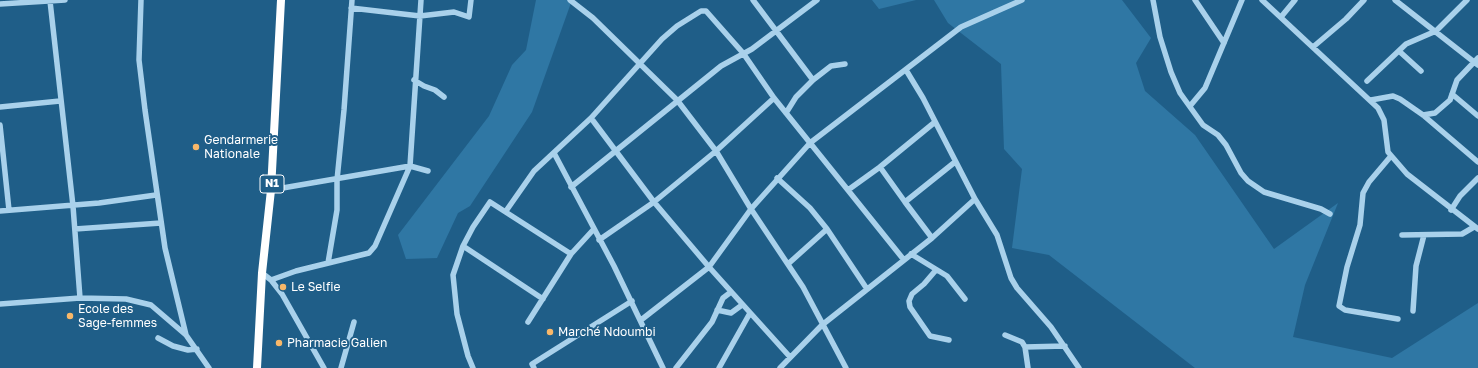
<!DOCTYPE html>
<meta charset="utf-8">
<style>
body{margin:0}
canvas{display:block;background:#1f5e88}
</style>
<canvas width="1478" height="368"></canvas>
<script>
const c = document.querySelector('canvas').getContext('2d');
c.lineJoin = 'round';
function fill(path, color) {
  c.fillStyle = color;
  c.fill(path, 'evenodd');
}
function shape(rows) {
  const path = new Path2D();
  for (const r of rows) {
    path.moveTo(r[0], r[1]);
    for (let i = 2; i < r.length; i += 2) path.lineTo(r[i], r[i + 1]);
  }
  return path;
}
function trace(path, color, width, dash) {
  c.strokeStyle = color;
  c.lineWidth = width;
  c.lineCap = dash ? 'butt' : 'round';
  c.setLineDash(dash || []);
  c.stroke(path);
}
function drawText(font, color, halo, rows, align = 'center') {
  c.font = font + ' "Golos Text",sans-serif';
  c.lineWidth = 4;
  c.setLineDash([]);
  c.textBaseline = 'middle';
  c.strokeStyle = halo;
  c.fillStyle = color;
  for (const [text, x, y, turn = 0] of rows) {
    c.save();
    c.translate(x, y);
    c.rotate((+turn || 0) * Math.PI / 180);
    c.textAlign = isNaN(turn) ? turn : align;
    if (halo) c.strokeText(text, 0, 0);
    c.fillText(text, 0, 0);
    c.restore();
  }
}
const green = shape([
 [536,0,572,0,532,112,470,206,458,213,437,258,406,259,398,235,489,116,512,65,526,50],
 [872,0,916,0,879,9],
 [934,0,1122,0,1151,38,1136,63,1145,91,1195,135,1274,249,1338,203,1305,285,1293,337,1392,358,1478,303,1478,368,1195,368,1049,255,1012,248,1022,169,1004,149,1001,64,948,23]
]);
const minor = shape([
 [141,0,139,60,145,110,165,248,186,335],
 [570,0,593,18,677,100,716,151,751,209,803,287,846,368],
 [753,0,813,80],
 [1153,0,1160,37,1171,72,1180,93,1203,125,1218,135,1226,145,1241,173,1248,181,1264,192,1321,209,1330,214],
 [1195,0,1224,43],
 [1262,0,1378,108,1384,120,1388,152,1407,174,1478,229],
 [1395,0,1478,65],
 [50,1,73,206,80,298],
 [0,4,65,0],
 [351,8,420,16,454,12,469,17,471,0],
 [1281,17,1295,0],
 [1313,47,1346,19,1364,0],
 [1399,51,1421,71],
 [414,80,424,86,435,90,444,97],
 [1367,81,1406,44,1436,31,1467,0],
 [1452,94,1478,116],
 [1371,100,1393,96,1400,99,1423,115,1478,162],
 [1190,106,1205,88,1242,0],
 [0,107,60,101],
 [786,113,796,97,813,80,831,66,845,64],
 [1423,115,1435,113,1450,100,1457,80,1478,58],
 [591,118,654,202,709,267,790,357],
 [0,125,9,210],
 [554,153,614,266,663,368],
 [1391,156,1369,182,1363,193,1360,225,1347,267,1339,306,1345,310,1398,319],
 [880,167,935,122],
 [777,178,810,208,827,229],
 [571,187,721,66,752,49,817,0],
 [271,190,410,166,428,171],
 [848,190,880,167,905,202],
 [975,199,997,235,1011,278,1017,288,1051,327,1079,368],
 [1451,210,1460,196,1478,178],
 [0,211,99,203,156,195],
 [506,211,534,171,591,118,662,39,677,26,701,11,706,11,743,53,774,98,904,260],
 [75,229,161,223],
 [1402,235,1462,234,1474,227],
 [932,238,905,202,955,162],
 [599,240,654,202,716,151,774,98],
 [463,246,543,299],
 [911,254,947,276,965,299],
 [328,263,337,210,337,180,344,110,352,0],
 [788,264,827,229,867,289],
 [936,270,924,284,912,294,909,301,910,307,930,336,949,340],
 [262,273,271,280,282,294,324,368],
 [271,280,296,271,369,253,375,246,410,166,421,0],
 [0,304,80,298,126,299,151,305,186,335,209,368],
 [717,310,731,313,742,305],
 [1413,311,1416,266,1424,235],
 [641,320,709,267,751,209,810,143,961,27,1022,0],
 [528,322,571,254],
 [1005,335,1022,342,1025,347,1028,368],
 [158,338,173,346,188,350,197,349],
 [1025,347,1065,346],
 [341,368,354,322],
 [473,368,468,356,457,314,453,275,463,246,473,227,490,202,571,254,593,230],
 [534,368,532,364,632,301],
 [676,368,712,322,723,298,731,292],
 [719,368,750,313],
 [780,368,822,325,932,238,975,199,923,98,906,70]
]);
const highway = shape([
 [257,368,262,273,271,190,281,0]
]);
const markers = [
 [196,147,4,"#f9b869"],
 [283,287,4,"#f9b869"],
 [70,316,4,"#f9b869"],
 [550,332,4,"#f9b869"],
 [279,343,4,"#f9b869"]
];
const shields = [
 [272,184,24]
];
const shieldNames = [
 ["N1",272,184]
];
const poiNames = [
 ["Gendarmerie",204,140],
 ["Nationale",204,154],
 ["Le Selfie",291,287],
 ["Ecole des",78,309],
 ["Sage-femmes",78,323],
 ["Marché Ndoumbi",558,332],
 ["Pharmacie Galien",287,343]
];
fill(green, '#2f77a4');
trace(minor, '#a9d1eb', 5.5);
trace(highway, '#fff', 8);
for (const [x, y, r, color] of markers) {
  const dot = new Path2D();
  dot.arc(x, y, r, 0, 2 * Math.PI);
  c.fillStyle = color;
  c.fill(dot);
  trace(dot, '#1f5e88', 1.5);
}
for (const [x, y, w] of shields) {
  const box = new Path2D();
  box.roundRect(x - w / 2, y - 9, w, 18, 3);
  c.fillStyle = '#1f5e88';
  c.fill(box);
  trace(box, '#fff', 1);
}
drawText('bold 11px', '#fff', null, shieldNames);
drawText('12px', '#fff', '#1f5e88', poiNames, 'left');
</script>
